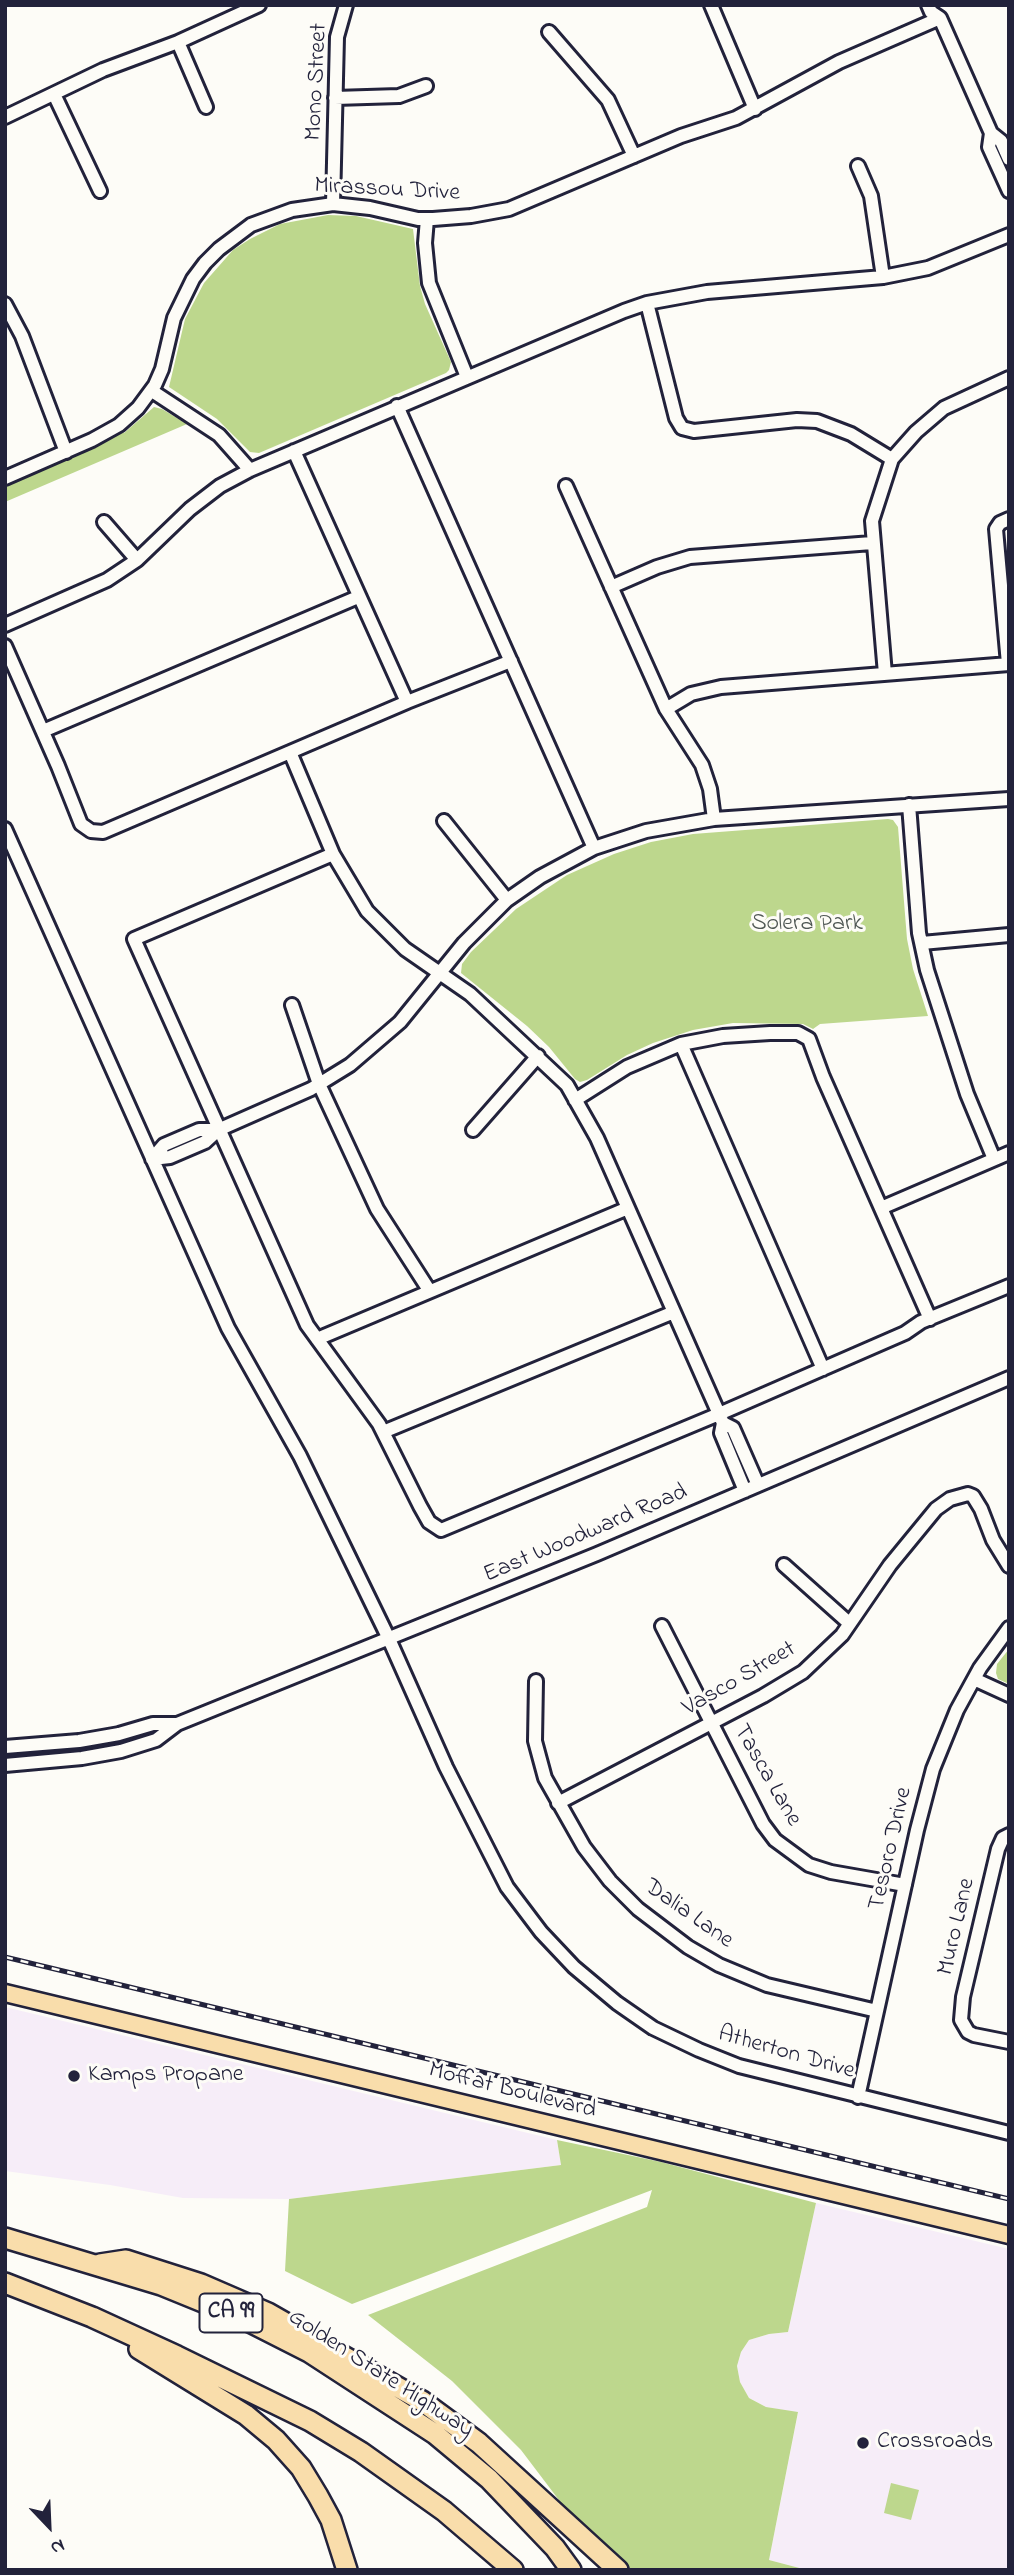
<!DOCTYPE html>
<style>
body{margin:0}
#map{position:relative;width:1014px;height:2575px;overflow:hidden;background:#fdfcf7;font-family:"Indie Flower",sans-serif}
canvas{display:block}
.frame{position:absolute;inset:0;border:7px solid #22223b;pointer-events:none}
.north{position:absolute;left:14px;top:2491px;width:70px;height:70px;-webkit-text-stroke:5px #fdfcf7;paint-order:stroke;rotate:157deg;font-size:19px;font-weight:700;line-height:28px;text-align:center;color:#22223b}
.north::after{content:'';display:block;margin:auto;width:24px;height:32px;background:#22223b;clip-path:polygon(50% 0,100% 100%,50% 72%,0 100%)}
</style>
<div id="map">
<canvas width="1014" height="2575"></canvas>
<div class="frame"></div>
<div class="north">N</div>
</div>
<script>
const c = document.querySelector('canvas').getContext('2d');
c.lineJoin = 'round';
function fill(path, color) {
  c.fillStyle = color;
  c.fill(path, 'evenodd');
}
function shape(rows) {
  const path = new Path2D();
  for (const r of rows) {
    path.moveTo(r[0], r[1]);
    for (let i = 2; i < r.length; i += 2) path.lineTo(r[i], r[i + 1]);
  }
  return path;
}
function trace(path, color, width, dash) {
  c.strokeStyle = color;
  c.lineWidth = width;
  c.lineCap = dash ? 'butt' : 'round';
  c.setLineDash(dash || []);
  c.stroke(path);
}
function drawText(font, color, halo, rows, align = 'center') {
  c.font = font + ' "Indie Flower",sans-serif';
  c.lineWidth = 6;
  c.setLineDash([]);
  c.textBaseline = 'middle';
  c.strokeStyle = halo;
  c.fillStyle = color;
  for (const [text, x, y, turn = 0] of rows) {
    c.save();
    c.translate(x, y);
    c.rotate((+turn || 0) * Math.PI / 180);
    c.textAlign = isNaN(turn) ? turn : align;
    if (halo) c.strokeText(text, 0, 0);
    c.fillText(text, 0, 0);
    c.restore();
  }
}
const built = shape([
 [5,2007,557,2140,561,2165,289,2199,183,2198,110,2185,5,2171],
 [816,2203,1009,2249,1009,2570,807,2570,769,2560,798,2413,766,2407,749,2398,740,2382,737,2366,741,2352,749,2340,769,2334,788,2332]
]);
const green = shape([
 [328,215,356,216,413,229,420,286,425,304,451,362,449,370,446,373,259,453,250,452,217,419,169,387,185,319,204,283,233,250,250,239,280,224],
 [154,407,162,409,187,424,5,502,5,483,122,431,124,433],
 [888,819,893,820,898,827,907,939,913,969,928,1016,820,1024,813,1029,803,1024,733,1023,693,1030,653,1043,627,1055,587,1080,580,1082,575,1079,549,1047,527,1026,461,973,462,964,471,952,516,909,567,875,614,854,651,842,693,834],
 [1009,1649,1009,1684,998,1679,996,1673,997,1664],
 [557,2140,661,2162,816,2203,788,2332,769,2334,749,2340,741,2352,737,2366,740,2382,749,2398,766,2407,798,2412,769,2560,807,2570,612,2570,521,2450,452,2381,368,2315,647,2207,652,2190,352,2304,285,2271,289,2199,561,2165],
 [891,2483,919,2490,911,2520,884,2513]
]);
const minor = shape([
 [711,5,755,109],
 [928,5,931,12,940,18,991,133,1001,141,1009,159],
 [549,32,608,100,634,156],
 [178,42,206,107],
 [54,94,100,191],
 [335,98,399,96,426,86],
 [5,117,103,70,178,42,259,5],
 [991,133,989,147,1009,191],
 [858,166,871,196,883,277],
 [333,204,337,37,346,5],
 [427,219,425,243,429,283,467,377],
 [647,303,676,418,682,428,694,431,797,420,817,421,851,434,892,459,872,521,885,674],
 [5,304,22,336,66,452],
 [152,391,219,435,250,470],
 [397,406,594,848],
 [294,451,407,702],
 [892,459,916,432,944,408,1009,378],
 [5,478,92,440,119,425,138,408,155,385,162,369,174,318,193,279,205,263,219,249,251,225,292,210,333,204,370,208,418,219,433,219,471,216,509,209,681,136,736,118,839,62,940,18],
 [566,486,666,709,702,765,710,789,714,819],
 [104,522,137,560],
 [611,587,657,567,690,557,872,543],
 [5,625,107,580,137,560,190,509,220,486,250,470,624,311,647,303,707,292,883,277,928,268,1009,235],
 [5,646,58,766,81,824,91,831,103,832,407,702,511,661],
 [1008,664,996,529,1000,523,1009,519],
 [666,709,691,694,721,687,1009,664],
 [43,731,358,597],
 [290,752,333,854,367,911,405,949,470,994,567,1085,597,1138,723,1423,721,1433,745,1491],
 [909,805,919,933,927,970,967,1094,994,1159],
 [444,821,507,900],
 [5,829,228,1328,300,1456,389,1639,446,1767,507,1887,541,1932,574,1967,617,2003,653,2028,699,2050,739,2066,1009,2133],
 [333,854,134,939,307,1325,379,1424,420,1506,429,1522,441,1530,719,1414,905,1333,921,1322,1009,1286],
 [922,943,1009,935],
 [292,1005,319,1084,377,1209,429,1290],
 [681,1044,823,1369],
 [575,1100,627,1067,681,1044,723,1036,770,1033,798,1033,809,1039,823,1077,930,1319],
 [473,1130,538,1056],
 [152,1159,170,1157,205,1142,218,1130,311,1089,350,1065,400,1022,464,943,507,900,540,877,594,848,646,831,714,819,1009,799],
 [152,1159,164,1145,199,1130,218,1130],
 [881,1208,1009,1153],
 [317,1339,628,1208],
 [723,1423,733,1428,758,1485],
 [383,1432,674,1312],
 [784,1565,849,1623],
 [662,1626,763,1824,775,1840,809,1865,831,1872,905,1885],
 [974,1679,1009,1695],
 [536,1681,535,1741,545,1778,584,1847,610,1881,638,1909,688,1947,719,1965,767,1985,877,2011],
 [5,1747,79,1741,119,1734,153,1724,177,1724],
 [5,1765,82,1758,121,1751,156,1740,177,1724,597,1554,1009,1378],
 [558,1803,763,1696,803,1672,842,1635,890,1565,936,1509,950,1499,968,1494,973,1496,981,1509,993,1540,1009,1566],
 [1009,1835,1003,1838,998,1849,963,1997,961,2020,968,2032,974,2035,1009,2042],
 [858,2097,917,1830,933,1769,957,1710,980,1668,1009,1628]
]);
const major = shape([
 [5,1993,1009,2235]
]);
const highway = shape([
 [5,2238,161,2285,242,2318,309,2352,435,2434,489,2479,555,2548,571,2570],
 [100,2264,126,2260,201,2284,268,2313,422,2401,479,2443,618,2570],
 [5,2283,92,2317,177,2356,310,2421,361,2452,444,2511,513,2570],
 [139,2349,246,2415,276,2440,301,2468,318,2496,331,2520,347,2570]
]);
const rail = shape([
 [5,1957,1009,2199]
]);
const markers = [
 [74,2076,7,"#22223b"],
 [863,2443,7,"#22223b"]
];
const shields = [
 [231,2313,63]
];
const shieldNames = [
 ["CA 99",231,2313]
];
const streetNames = [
 ["Mono Street",318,82,-87],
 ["Mirassou Drive",387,191,3],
 ["East Woodward Road",586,1535,-23],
 ["Vasco Street",740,1680,-30],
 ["Tasca Lane",766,1776,60],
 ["Tesoro Drive",892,1849,-77],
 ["Dalia Lane",688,1915,35],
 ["Muro Lane",958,1927,-77],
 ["Atherton Drive",786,2054,16],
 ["Moffat Boulevard",512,2092,14],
 ["Golden State Highway",380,2375,33]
];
const parkNames = [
 ["Solera Park",807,925]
];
const poiNames = [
 ["Kamps Propane",88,2076],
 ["Crossroads",877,2443]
];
fill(built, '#f6edf8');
fill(green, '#bdd78d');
trace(minor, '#22223b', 18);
trace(major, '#22223b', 21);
trace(highway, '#22223b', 24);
trace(minor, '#fdfcf7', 12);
trace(major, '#f9ddab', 16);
trace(highway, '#f9ddab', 19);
trace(rail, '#22223b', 5);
trace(rail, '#fdfcf7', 2.5, [8]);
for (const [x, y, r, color] of markers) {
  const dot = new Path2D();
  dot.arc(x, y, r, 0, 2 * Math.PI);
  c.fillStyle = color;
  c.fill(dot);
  trace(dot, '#fdfcf7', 2.5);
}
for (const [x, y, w] of shields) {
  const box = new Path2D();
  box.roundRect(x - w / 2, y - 19.5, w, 39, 5);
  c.fillStyle = '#fdfcf7';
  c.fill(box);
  trace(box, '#22223b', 2);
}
drawText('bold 23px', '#22223b', null, shieldNames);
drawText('24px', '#22223b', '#fdfcf7', streetNames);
drawText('24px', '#505854', '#fdfcf7', parkNames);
drawText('24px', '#22223b', '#fdfcf7', poiNames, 'left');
</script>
